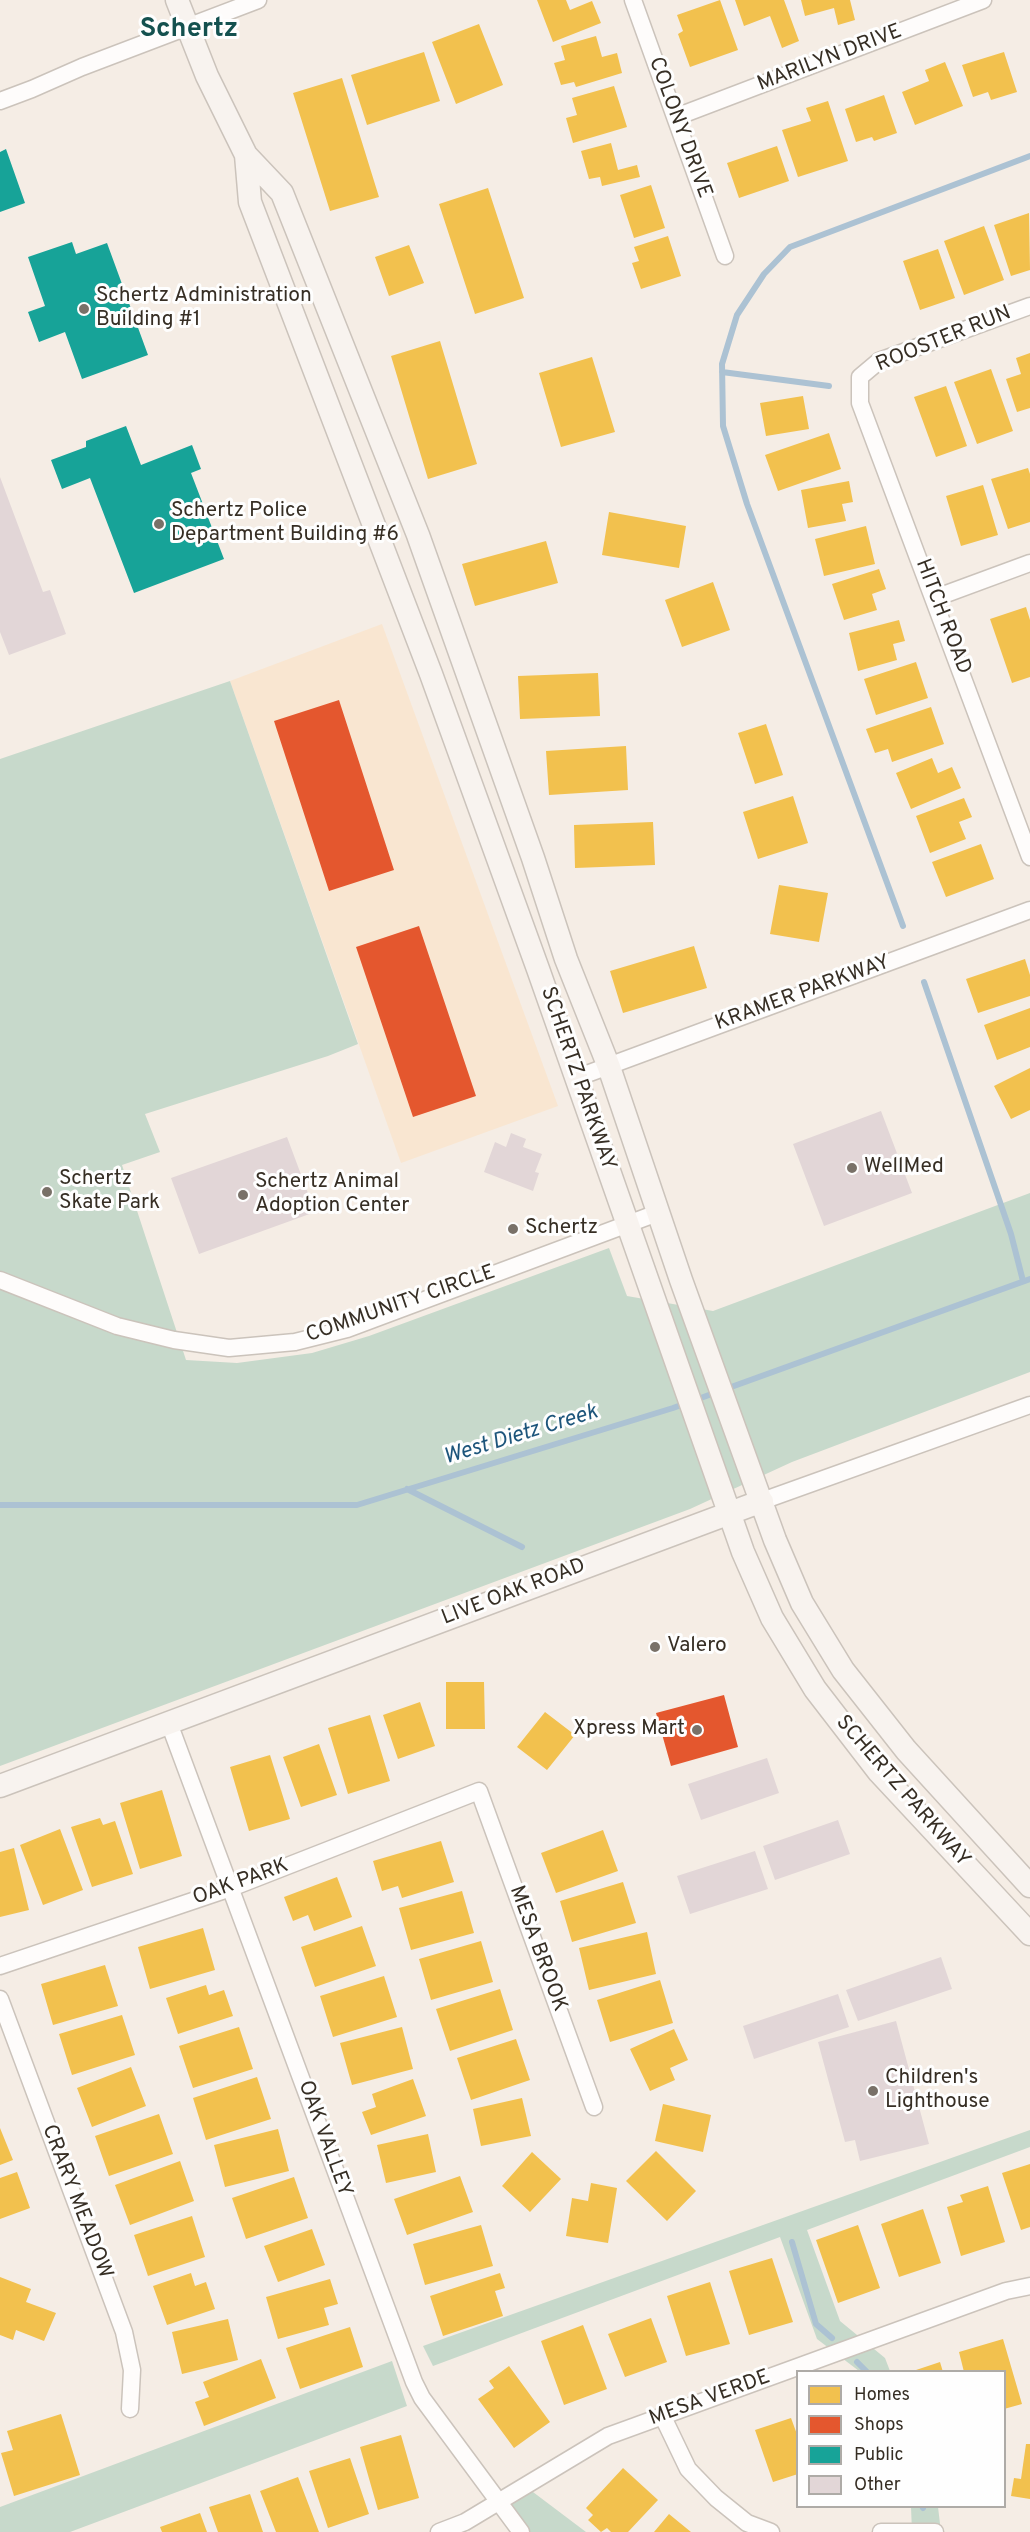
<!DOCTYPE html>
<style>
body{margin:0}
#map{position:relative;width:1030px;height:2532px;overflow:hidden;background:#f5ede5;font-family:Overpass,sans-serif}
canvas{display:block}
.legend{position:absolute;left:796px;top:2370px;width:210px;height:138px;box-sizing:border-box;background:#fefefe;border:2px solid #aeaba7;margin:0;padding:8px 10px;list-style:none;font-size:18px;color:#362e24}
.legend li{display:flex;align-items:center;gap:12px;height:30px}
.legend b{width:30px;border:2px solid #aeaba7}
</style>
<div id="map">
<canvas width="1030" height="2532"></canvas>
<ul class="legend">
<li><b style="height:16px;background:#f2c14e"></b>Homes</li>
<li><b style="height:16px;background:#e4572e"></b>Shops</li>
<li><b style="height:16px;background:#17a398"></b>Public</li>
<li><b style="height:16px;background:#e2d6d7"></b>Other</li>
</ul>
</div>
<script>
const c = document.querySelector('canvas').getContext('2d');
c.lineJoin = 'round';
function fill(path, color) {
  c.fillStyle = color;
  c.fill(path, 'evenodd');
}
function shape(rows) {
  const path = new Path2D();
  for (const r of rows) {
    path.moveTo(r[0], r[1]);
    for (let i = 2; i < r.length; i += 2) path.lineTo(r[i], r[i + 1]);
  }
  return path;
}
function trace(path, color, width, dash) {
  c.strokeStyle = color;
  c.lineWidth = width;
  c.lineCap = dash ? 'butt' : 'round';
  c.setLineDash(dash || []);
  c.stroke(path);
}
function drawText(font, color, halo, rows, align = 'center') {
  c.font = font + ' Overpass,sans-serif';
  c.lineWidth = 6;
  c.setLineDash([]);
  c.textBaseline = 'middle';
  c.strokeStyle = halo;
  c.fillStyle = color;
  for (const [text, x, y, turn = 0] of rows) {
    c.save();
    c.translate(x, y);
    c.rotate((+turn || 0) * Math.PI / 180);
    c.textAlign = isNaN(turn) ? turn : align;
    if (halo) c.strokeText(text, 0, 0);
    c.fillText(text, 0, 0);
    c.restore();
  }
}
const built = shape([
 [382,624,558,1106,401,1163,230,681]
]);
const green = shape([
 [230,681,358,1044,328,1056,145,1114,160,1152,122,1165,186,1360,237,1363,312,1353,369,1336,609,1248,627,1296,713,1311,1030,1193,1030,1372,792,1462,690,1509,0,1766,0,759],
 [1030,2130,1030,2147,807,2230,840,2321,885,2358,890,2371,859,2371,817,2339,780,2237,433,2366,423,2346],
 [392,2361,407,2406,70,2532,0,2532,0,2507],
 [529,2489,586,2532,519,2532,499,2503],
 [911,2507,938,2507,941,2532,912,2532]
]);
const homes = shape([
 [537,0,566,0,570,10,592,1,601,23,553,42],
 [720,0,738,50,690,67,678,34,683,31,677,15],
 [735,0,784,0,799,41,782,48,770,16,744,26],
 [801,0,850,0,855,20,838,25,834,8,805,16],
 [479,24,503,85,456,104,432,42],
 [596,36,602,57,617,53,622,73,576,87,574,82,561,85,554,63,565,60,561,46],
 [424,52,440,101,367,125,351,75],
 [1004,52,1017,92,991,100,988,92,973,97,962,65],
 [945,62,963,106,915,125,902,92,929,81,925,70],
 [342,78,379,197,330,211,293,93],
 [614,86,627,127,573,143,566,118,577,115,572,98],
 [884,95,897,133,874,141,872,137,856,142,845,109],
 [828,101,848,161,798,177,782,130,811,121,806,108],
 [611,143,618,170,637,165,640,177,602,186,600,177,589,179,581,151],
 [777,146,789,181,739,198,727,163],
 [651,185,665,228,634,238,620,195],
 [488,188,524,298,475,314,439,204],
 [1029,213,1030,270,1011,276,994,225],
 [984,226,1004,280,964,295,944,241],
 [668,236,681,276,641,289,632,263,639,261,634,247],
 [409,245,424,283,389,296,375,257],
 [938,249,955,298,920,310,903,261],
 [440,341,477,464,428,479,391,356],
 [1030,353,1030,408,1017,412,1006,379,1021,374,1016,358],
 [592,357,615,432,561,447,539,373],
 [991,369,1013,431,977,444,954,382],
 [946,386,967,446,936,457,914,397],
 [803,396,809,429,766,436,760,403],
 [829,433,841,469,778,491,765,455],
 [1028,468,1030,474,1030,522,1008,529,991,479],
 [849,481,853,502,842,504,846,521,808,528,801,490],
 [983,485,998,535,961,546,946,496],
 [609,512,686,526,679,568,602,555],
 [866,526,875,564,824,576,815,539],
 [546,541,558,583,475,606,462,564],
 [879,569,886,589,872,594,877,610,844,620,832,584],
 [713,582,730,630,682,647,665,600],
 [1026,607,1030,620,1030,677,1012,683,990,619],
 [899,620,905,641,893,644,897,660,858,671,849,633],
 [916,662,928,698,876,715,864,679],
 [598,673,600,716,520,719,518,676],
 [931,707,944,744,892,762,888,749,875,753,866,729],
 [766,724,783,775,755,784,738,733],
 [626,746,628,790,549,795,546,751],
 [932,758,938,773,952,767,961,788,911,809,896,773],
 [793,796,808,843,758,859,743,812],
 [964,798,972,817,959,822,966,839,930,853,916,816],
 [653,822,655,865,575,868,574,825],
 [981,844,994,879,946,897,932,862],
 [779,885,828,893,819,942,770,934],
 [694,946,707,988,623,1013,610,971],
 [1025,959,1030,975,1030,996,978,1013,966,979],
 [1030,1008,1030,1047,997,1060,984,1025],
 [1030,1068,1030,1110,1011,1119,994,1086],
 [446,1682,484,1682,485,1729,446,1729],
 [420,1702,435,1746,398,1759,383,1715],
 [545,1712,575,1735,547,1770,517,1747],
 [370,1715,390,1781,348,1794,328,1728],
 [319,1744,337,1795,301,1807,283,1757],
 [270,1755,290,1819,249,1831,230,1767],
 [162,1790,182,1856,140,1869,120,1803],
 [100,1818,103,1825,115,1821,133,1874,92,1887,71,1827],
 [60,1829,83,1890,43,1905,20,1845],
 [603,1830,618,1871,556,1893,541,1853],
 [441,1841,454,1882,402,1898,398,1886,382,1891,373,1861],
 [14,1848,29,1910,0,1917,0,1852],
 [337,1877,352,1917,314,1931,308,1915,293,1921,284,1897],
 [623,1882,636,1923,572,1942,560,1901],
 [462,1891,474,1933,411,1950,399,1908],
 [362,1926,376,1966,315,1987,301,1947],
 [203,1928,215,1970,150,1989,138,1947],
 [647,1932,656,1974,589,1990,579,1948],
 [481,1941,493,1982,431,2000,419,1959],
 [105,1965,118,2006,53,2025,41,1984],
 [384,1976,397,2017,333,2037,320,1996],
 [660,1980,673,2023,610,2042,597,2000],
 [206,1985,209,1995,224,1990,233,2016,178,2034,166,1998],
 [500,1989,513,2030,450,2051,436,2009],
 [122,2015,135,2055,72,2075,59,2034],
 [239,2027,253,2069,193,2088,179,2046],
 [402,2027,413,2069,352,2085,340,2043],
 [674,2029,688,2060,670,2068,675,2080,650,2091,630,2049],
 [516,2039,530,2080,471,2100,457,2058],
 [131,2067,146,2106,92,2127,77,2088],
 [257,2077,271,2119,206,2140,193,2098],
 [413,2079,426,2116,371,2135,362,2112,376,2107,372,2094],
 [522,2098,531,2136,481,2146,473,2109],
 [663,2104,711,2115,703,2152,655,2141],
 [159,2114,173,2154,109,2176,95,2136],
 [0,2128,13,2160,0,2165],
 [278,2129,289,2171,225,2187,214,2145],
 [428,2134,436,2172,386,2183,377,2145],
 [656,2151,696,2191,667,2221,626,2181],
 [532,2152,561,2179,530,2212,502,2186],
 [180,2161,194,2201,130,2225,115,2185],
 [1030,2164,1030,2227,1021,2230,1002,2173],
 [17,2172,30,2208,0,2219,0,2178],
 [460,2176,473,2212,407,2235,394,2199],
 [294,2177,308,2218,246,2239,232,2198],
 [591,2183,617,2188,608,2243,566,2236,572,2198,588,2201],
 [988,2186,1005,2242,961,2256,947,2207,963,2202,960,2195],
 [923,2209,941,2263,899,2277,881,2224],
 [192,2216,205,2257,148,2276,134,2235],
 [481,2225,493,2266,425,2285,413,2244],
 [858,2225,880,2288,838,2303,816,2240],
 [312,2229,325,2265,278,2282,264,2246],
 [772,2258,793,2322,749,2335,729,2271],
 [191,2273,195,2286,206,2282,215,2309,167,2325,153,2286],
 [500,2273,505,2288,495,2291,503,2316,443,2336,430,2296],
 [0,2277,31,2289,26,2302,56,2313,44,2341,16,2330,13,2340,0,2335],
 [330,2279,338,2304,324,2308,329,2325,278,2339,266,2297],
 [710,2282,730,2344,686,2356,667,2296],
 [651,2318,667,2362,625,2377,608,2334],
 [228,2319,238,2360,182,2374,172,2332],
 [583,2325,607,2389,564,2405,541,2341],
 [350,2327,363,2367,300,2389,286,2348],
 [1003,2339,1022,2404,1004,2409,1004,2372,964,2372,959,2352],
 [261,2359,276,2398,204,2426,195,2402,209,2397,203,2382],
 [940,2362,943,2372,913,2372,913,2371],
 [509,2366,550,2422,514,2448,478,2399,494,2388,489,2381],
 [61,2414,80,2475,14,2496,1,2453,13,2450,7,2431],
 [791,2418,798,2437,798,2474,773,2482,755,2430],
 [401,2435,419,2498,378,2510,360,2447],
 [1026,2444,1030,2444,1030,2499,1011,2496,1014,2478,1021,2479],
 [350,2458,369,2514,328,2528,309,2471],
 [623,2468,658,2500,628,2532,611,2532,607,2528,601,2532,588,2520,593,2515,586,2508],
 [298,2477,319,2532,276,2532,260,2491],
 [250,2494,263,2532,218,2532,209,2507],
 [200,2513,207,2532,162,2532,160,2527],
 [669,2514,691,2532,654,2532]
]);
const shops = shape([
 [339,700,394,870,329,891,274,721],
 [419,926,476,1096,413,1117,356,947],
 [724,1695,738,1747,671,1766,656,1713]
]);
const public = shape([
 [6,149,25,203,0,212,0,152],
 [72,242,76,254,107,243,148,355,82,379,65,332,39,342,28,312,45,306,28,257],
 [126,426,141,465,192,445,201,469,191,473,224,559,134,593,90,478,62,489,51,460,86,447,86,441]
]);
const stream = shape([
 [722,372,829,386],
 [903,926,747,504,723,426,722,364,737,315,764,274,790,247,1030,156],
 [924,982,1011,1234,1023,1281],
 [407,1489,522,1547],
 [0,1505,357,1505,673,1408,1030,1279],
 [792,2242,816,2324,832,2338],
 [857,2362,867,2372],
 [922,2506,923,2508]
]);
const building = shape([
 [0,477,43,592,50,590,66,634,9,655,0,632],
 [881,1111,912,1193,824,1226,793,1144],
 [511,1133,526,1139,523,1147,542,1154,535,1172,539,1173,533,1191,484,1172,495,1142,506,1147],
 [287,1137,315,1212,199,1254,171,1178],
 [767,1758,779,1793,701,1820,688,1784],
 [838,1820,850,1854,775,1880,763,1846],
 [755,1851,768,1889,690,1914,677,1876],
 [941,1957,952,1989,858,2021,846,1990],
 [838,1994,849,2027,754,2059,743,2026],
 [896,2021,929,2144,860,2161,855,2140,845,2142,818,2042]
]);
const street = shape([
 [633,0,725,256],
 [0,101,32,89,82,67,258,0],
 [676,117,983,0],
 [1030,306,879,361,860,377,860,403,1030,857],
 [935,598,1030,563],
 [576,1078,1030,910],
 [0,1280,117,1326,174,1340,229,1348,295,1342,347,1329,660,1212],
 [762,1501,1030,1405],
 [169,1723,414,2382,422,2398,521,2532],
 [0,1966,231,1888,479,1791,594,2107],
 [0,1999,124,2332,132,2370,130,2409],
 [663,2417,688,2469,716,2498,747,2523,771,2532],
 [439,2532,465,2522,608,2436,1006,2291,1030,2286],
 [881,2532,935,2532]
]);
const secondary = shape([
 [177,0,207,76,246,155,282,193,418,535,533,858,566,959,609,1067,681,1280,775,1540,802,1603,843,1670,906,1750,1030,1886],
 [246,155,250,202,431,674,538,969,743,1552,772,1618,815,1689,879,1772,1030,1934],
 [0,1786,762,1501]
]);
const markers = [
 [84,309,6,"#797168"],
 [159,524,6,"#797168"],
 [852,1168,6,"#797168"],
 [47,1192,6,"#797168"],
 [243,1195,6,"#797168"],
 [513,1229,6,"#797168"],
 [655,1647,6,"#797168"],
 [697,1730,6,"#797168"],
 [873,2091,6,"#797168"]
];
const streetNames = [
 ["MARILYN DRIVE",830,59,-21],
 ["COLONY DRIVE",679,128,70],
 ["ROOSTER RUN",944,340,-22],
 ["HITCH ROAD",942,617,69],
 ["KRAMER PARKWAY",803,994,-20],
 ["SCHERTZ PARKWAY",577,1079,71],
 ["COMMUNITY CIRCLE",401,1305,-19],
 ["LIVE OAK ROAD",514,1593,-21],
 ["SCHERTZ PARKWAY",902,1792,49],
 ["OAK PARK",241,1883,-20],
 ["MESA BROOK",537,1949,70],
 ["OAK VALLEY",324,2139,70],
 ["CRARY MEADOW",76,2202,69],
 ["MESA VERDE",710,2399,-20]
];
const poiNames = [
 ["Schertz Administration",96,297],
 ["Building #1",96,321],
 ["Schertz Police",171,512],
 ["Department Building #6",171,536],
 ["WellMed",864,1168],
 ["Schertz",59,1180],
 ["Skate Park",59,1204],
 ["Schertz Animal",255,1183],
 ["Adoption Center",255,1207],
 ["Schertz",525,1229],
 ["Valero",667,1647],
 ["Xpress Mart",685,1730,"right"],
 ["Children's",885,2079],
 ["Lighthouse",885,2103]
];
const waterNames = [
 ["West Dietz Creek",521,1436,-17]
];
const districtNames = [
 ["Schertz",189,31]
];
fill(built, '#f9e6d1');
fill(green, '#c7d9cb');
fill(homes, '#f2c14e');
fill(shops, '#e4572e');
fill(public, '#17a398');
trace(stream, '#acc2d3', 6);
fill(building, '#e2d6d7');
trace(street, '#cbc3bb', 19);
trace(secondary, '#cbc3bb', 25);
trace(street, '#fefcfb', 16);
trace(secondary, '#f8f3ef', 22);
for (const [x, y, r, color] of markers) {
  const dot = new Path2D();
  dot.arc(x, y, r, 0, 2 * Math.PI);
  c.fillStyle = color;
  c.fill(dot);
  trace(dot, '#fefefe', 2);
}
drawText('21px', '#362e24', '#fefefe', streetNames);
drawText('21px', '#362e24', '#fefefe', poiNames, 'left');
drawText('italic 22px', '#1d557b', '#fefefe', waterNames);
drawText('bold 27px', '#14514f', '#fefefe', districtNames);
</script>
